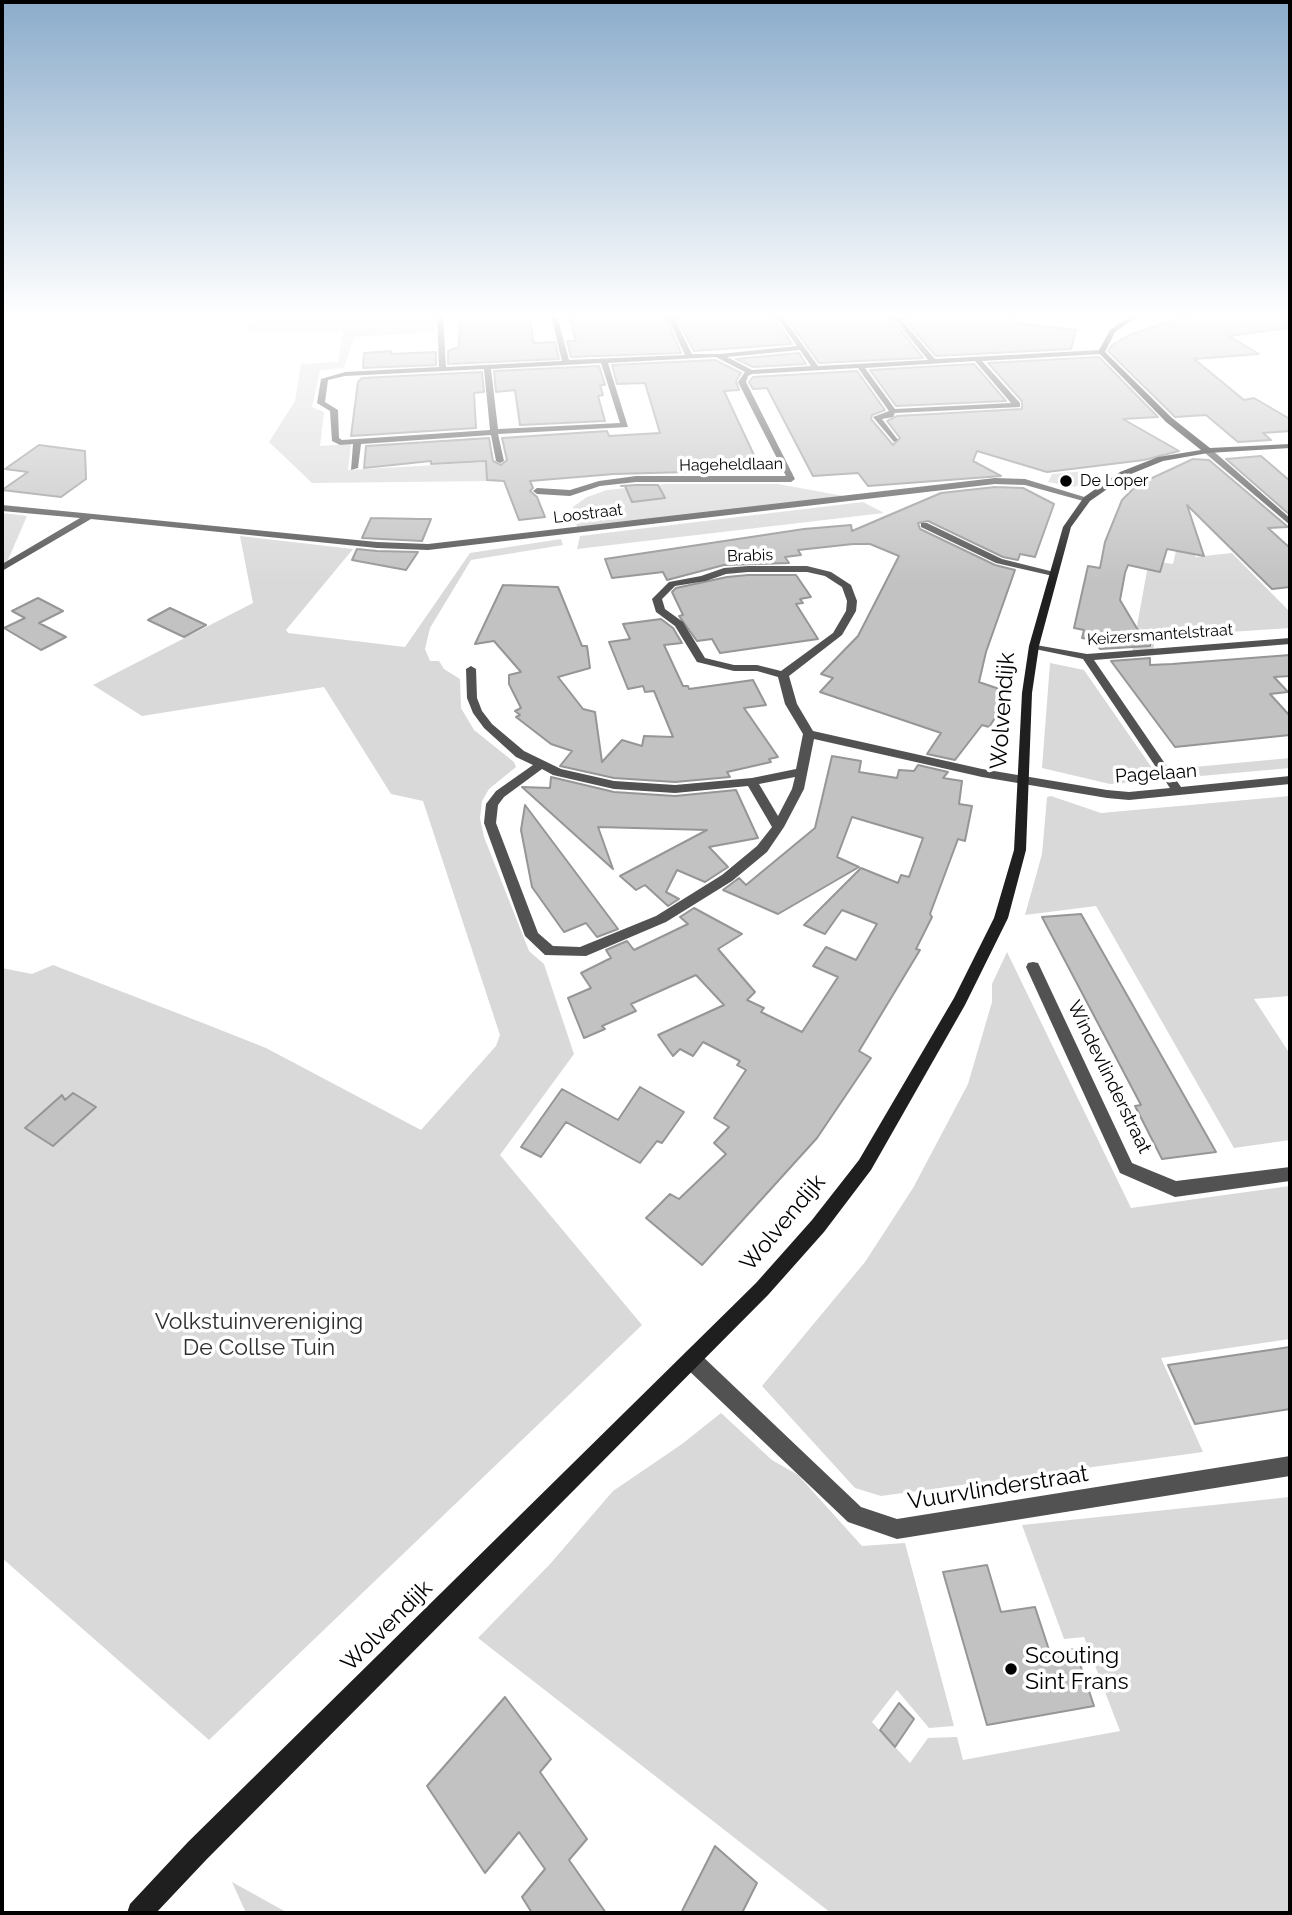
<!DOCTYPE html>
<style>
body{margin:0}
#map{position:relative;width:1292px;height:1915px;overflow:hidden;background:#fff;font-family:Raleway,sans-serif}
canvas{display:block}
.frame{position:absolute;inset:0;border:4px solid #000;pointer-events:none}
</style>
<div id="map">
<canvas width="1292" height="1915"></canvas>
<div class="frame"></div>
</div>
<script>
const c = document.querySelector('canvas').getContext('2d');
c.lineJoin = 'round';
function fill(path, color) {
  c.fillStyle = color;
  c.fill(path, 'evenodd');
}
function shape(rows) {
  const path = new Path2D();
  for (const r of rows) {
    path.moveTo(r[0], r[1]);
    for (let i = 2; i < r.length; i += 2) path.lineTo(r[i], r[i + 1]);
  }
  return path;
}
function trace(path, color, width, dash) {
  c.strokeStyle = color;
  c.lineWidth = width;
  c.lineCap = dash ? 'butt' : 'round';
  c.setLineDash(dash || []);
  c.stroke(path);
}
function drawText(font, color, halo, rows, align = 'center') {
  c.font = font + ' Raleway,sans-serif';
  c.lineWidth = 7;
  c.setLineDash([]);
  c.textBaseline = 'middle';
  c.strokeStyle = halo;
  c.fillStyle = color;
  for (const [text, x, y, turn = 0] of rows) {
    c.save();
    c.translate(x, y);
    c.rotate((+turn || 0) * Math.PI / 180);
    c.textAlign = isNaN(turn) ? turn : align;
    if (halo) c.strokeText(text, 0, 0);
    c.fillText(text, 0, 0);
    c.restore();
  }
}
const green = shape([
 [252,316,433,316,435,332,354,337,344,368,320,370,312,407,324,412,320,446,351,444,348,470,487,462,492,481,312,483,269,442,295,401,301,364,338,362,343,331,246,332],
 [1085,471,1095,475,1075,487,1048,482,1052,474],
 [667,484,778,484,849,497,577,527,573,507,587,497,607,490],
 [863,502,884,513,577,549,580,536],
 [2,513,27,516,8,560,2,564],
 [240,536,353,549,286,630,288,633,405,647,470,553,561,539,563,545,471,560,430,628,425,649,430,661,439,661,444,669,460,679,461,708,474,730,514,762,516,767,489,789,482,801,480,818,484,837,529,951,544,964,574,1054,500,1155,642,1325,209,1740,2,1558,2,968,32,974,53,965,208,1025,266,1048,421,1130,496,1046,500,1035,423,801,391,794,324,687,142,716,93,685,253,603],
 [1178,542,1196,545,1195,557,1232,553,1290,612,1290,628,1155,637,1153,651,1132,653,1149,560,1173,564],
 [1050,663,1084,670,1161,781,1110,784,1042,768],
 [1290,758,1290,768,1201,776,1191,770,1194,767],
 [1051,796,1101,813,1290,796,1290,996,1254,999,1290,1054,1290,1140,1234,1148,1096,906,1025,915,1042,854,1047,797],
 [1007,952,1131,1208,1290,1186,1290,1339,1161,1358,1203,1452,881,1496,855,1488,762,1386,865,1262,913,1188,968,1084,992,1002,992,984],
 [721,1413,772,1460,798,1475,862,1546,905,1543,954,1726,929,1728,897,1690,872,1722,910,1763,928,1738,957,1737,963,1760,1120,1731,1084,1637,1064,1639,1022,1525,1290,1497,1290,1913,831,1913,478,1638,550,1564,613,1491,682,1444],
 [232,1882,288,1913,246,1913]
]);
const building = shape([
 [460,316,529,316,534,343,555,342,559,359,448,364,448,351,459,347,460,316],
 [569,316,665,316,681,353,571,357,567,341,576,341,569,316],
 [676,316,773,316,792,344,694,351,676,316],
 [785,316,889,316,923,358,819,363,785,316],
 [901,316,1016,316,1016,323,1076,330,1071,349,936,356,901,316],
 [1187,316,1287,316,1287,328,1229,336,1259,354,1194,359,1244,400,1254,398,1290,419,1290,431,1263,433,1271,440,1238,442,1206,415,1175,417,1108,351,1112,345,1129,335,1187,316],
 [391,351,391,354,436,352,436,365,363,368,364,353,391,351],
 [799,353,806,364,753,367,736,359,799,353],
 [1099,357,1158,417,1123,419,1179,451,1144,460,1047,472,977,451,973,461,1001,476,868,486,858,473,813,476,767,388,753,389,749,382,753,377,857,371,885,410,872,415,871,419,893,445,900,438,887,421,897,416,1022,409,1022,401,988,363,1099,357],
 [715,360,741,373,736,381,739,390,724,391,761,470,614,474,530,481,533,488,530,491,537,497,545,517,519,520,504,481,487,480,486,461,431,464,431,461,364,468,366,446,489,438,493,461,501,465,507,460,502,438,607,431,609,436,660,433,645,383,617,384,612,365,715,360],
 [974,364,1006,401,896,406,870,370,974,364],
 [599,366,605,385,600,385,603,395,598,396,605,421,520,425,515,390,496,392,494,371,599,366],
 [482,372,484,392,474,393,476,428,351,436,358,382,362,378,482,372],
 [39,445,85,451,86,479,61,497,2,490,28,472,5,469,39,445],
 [1261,456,1290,481,1290,515,1226,459,1261,456],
 [1193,459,1209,460,1288,527,1268,528,1290,548,1290,587,1272,589,1187,505,1204,556,1167,549,1160,572,1128,565,1125,573,1120,600,1139,632,1150,634,1150,646,1100,649,1093,640,1082,638,1084,630,1074,628,1088,566,1100,568,1105,542,1122,500,1137,485,1193,459],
 [636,485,658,485,665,498,632,502,625,486,621,486,636,485],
 [995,487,1023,488,1054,504,1035,557,1020,554,1018,560,1003,557,928,521,918,523,920,529,995,565,1015,570,986,652,979,682,1002,690,1005,693,1003,706,989,727,982,725,955,760,927,754,941,733,820,692,833,678,821,674,858,636,899,556,870,544,853,544,798,550,801,555,785,557,789,563,724,565,667,580,663,572,612,578,605,559,804,529,851,525,852,531,941,493,995,487],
 [371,518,420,519,431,519,422,541,362,538,371,518],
 [357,549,377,551,418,552,406,570,352,560,357,549],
 [748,575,796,575,811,597,800,599,803,603,796,604,818,639,720,653,712,639,697,641,679,616,683,615,672,592,676,588,727,577,748,575],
 [503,585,558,587,582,646,587,646,590,668,558,677,583,709,595,712,602,762,622,740,642,746,644,736,673,737,654,691,645,692,643,686,628,689,609,642,630,639,623,624,661,619,673,628,682,643,664,645,683,686,688,686,689,689,753,680,766,705,744,708,778,757,769,759,771,762,727,772,730,777,675,782,614,778,560,766,572,751,551,744,516,717,520,715,515,711,521,708,509,684,509,675,521,672,494,641,475,644,503,585],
 [38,598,63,611,39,623,66,637,41,650,4,628,25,618,12,611,38,598],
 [170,608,206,625,184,637,148,620,170,608],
 [1290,655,1290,676,1274,677,1288,692,1270,694,1290,716,1290,735,1175,747,1111,661,1150,658,1150,665,1172,664,1290,655],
 [832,756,861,761,859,772,897,778,899,770,914,771,918,765,948,772,943,778,962,781,959,804,972,806,965,841,958,839,930,914,932,917,916,949,920,950,859,1051,871,1058,817,1138,702,1265,646,1218,670,1194,679,1199,726,1154,714,1143,729,1127,714,1118,746,1070,737,1065,740,1061,703,1042,693,1056,680,1049,673,1056,658,1035,724,1005,696,975,631,1004,636,1011,602,1026,605,1029,584,1038,568,998,591,988,581,973,611,958,606,950,627,941,634,950,688,924,680,917,694,908,742,934,718,949,755,992,747,1000,764,1008,761,1012,802,1032,838,977,813,966,826,947,856,960,877,924,842,910,825,934,804,925,861,868,898,883,901,875,909,877,923,838,852,817,837,857,859,867,778,914,723,890,739,878,746,885,815,828,832,756],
 [551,777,614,792,675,796,736,790,758,838,709,847,728,867,705,882,677,870,666,892,679,899,668,906,645,885,636,890,620,876,707,830,598,827,613,869,522,787,550,788,551,777],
 [525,805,618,929,597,937,586,923,564,932,532,887,521,830,525,805],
 [1081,914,1216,1152,1162,1159,1135,1106,1141,1105,1042,917,1081,914],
 [640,1087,684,1112,662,1143,657,1141,640,1163,566,1122,541,1157,521,1147,562,1089,618,1120,640,1087],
 [73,1093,96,1107,53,1146,25,1128,62,1095,65,1100,73,1093],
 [1290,1347,1290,1409,1195,1424,1168,1365,1290,1347],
 [987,1565,1001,1612,1035,1607,1050,1653,1075,1649,1094,1706,987,1725,943,1572,987,1565],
 [505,1697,551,1759,540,1772,587,1839,569,1860,606,1913,532,1913,522,1897,545,1869,519,1832,485,1873,427,1786,505,1697],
 [899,1703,914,1719,895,1747,880,1730,899,1703],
 [715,1846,757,1883,742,1913,681,1913,715,1846]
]);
const street = shape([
 [437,316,443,316,446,367,562,361,551,316,557,316,569,360,685,355,667,316,673,316,692,354,720,354,797,346,776,316,782,316,818,366,928,360,892,316,898,316,935,359,1101,350,1104,352,1101,354,982,361,1020,403,1020,407,895,413,893,417,882,419,898,440,894,442,873,417,889,411,858,368,752,374,748,376,746,382,795,479,791,482,636,482,600,486,570,496,537,494,533,491,537,488,570,490,599,481,636,476,786,476,738,382,745,372,716,357,608,363,628,427,498,434,504,461,500,463,496,461,491,435,361,444,358,468,351,470,353,444,340,445,332,441,330,411,317,403,321,379,345,372,439,367,437,316],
 [800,350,811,366,752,370,727,357,800,350],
 [975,361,1011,403,895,409,865,368,975,361],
 [601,363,620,423,498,429,491,369,601,363],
 [484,369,490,430,342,440,339,438,338,410,325,402,328,380,345,376,484,369],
 [1205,449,1211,449,1290,518,1290,525,1205,453,1205,449],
 [995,478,1025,479,1091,499,1087,502,1025,485,995,484,428,550,377,548,91,519,2,571,2,564,80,518,2,511,2,505,377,542,428,544,995,478],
 [921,523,927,523,1002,559,1058,573,1053,576,996,563,921,527,921,523],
 [748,566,807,566,831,572,851,585,857,601,856,611,842,635,789,676,797,704,813,731,982,769,1107,790,1129,792,1170,788,1083,659,1030,648,1030,644,1087,654,1290,638,1290,644,1094,660,1181,787,1290,776,1290,784,1129,800,1107,798,982,777,814,739,804,789,784,827,767,852,732,881,666,922,586,956,545,955,525,936,484,823,486,804,496,791,533,765,516,757,484,728,473,713,467,698,466,669,471,666,476,669,477,698,482,711,492,724,524,751,561,769,614,781,675,785,752,778,796,769,803,734,785,704,778,677,757,671,734,671,697,662,675,626,656,612,652,599,669,582,701,576,724,568,748,566],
 [748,572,807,572,825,576,842,587,847,601,846,611,833,633,781,671,757,665,734,665,705,658,683,622,665,609,662,599,675,586,706,581,726,574,748,572],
 [542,769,553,775,614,789,675,793,748,786,772,827,757,846,722,875,656,916,580,947,553,946,538,933,496,823,498,805,504,797,542,769],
 [795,777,792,789,778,816,759,784,795,777],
 [1033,962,1038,963,1040,967,1132,1163,1176,1181,1290,1167,1290,1181,1175,1197,1120,1173,1026,967,1028,963,1033,962],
 [692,1351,699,1353,861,1507,897,1519,1290,1456,1290,1476,897,1539,848,1522,685,1367,683,1360,685,1353,692,1351]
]);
const secondary = shape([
 [1131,316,1138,316,1115,332,1105,352,1172,418,1210,448,1290,444,1290,448,1208,453,1163,461,1126,476,1090,501,1071,527,1039,646,1032,693,1026,850,1008,918,965,1005,871,1170,824,1232,768,1295,206,1860,156,1913,127,1913,130,1904,188,1842,756,1283,812,1220,859,1160,954,998,994,918,1014,850,1022,693,1029,646,1063,527,1084,497,1120,472,1158,457,1201,450,1166,422,1098,352,1110,330,1131,316]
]);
const markers = [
 [1066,481,7,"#000"],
 [1011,1669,7,"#000"]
];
const farStreetnames = [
 ["Hageheldlaan",731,465,-1],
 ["Loostraat",588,514,-7],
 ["Brabis",750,556,-2],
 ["Keizersmantelstraat",1160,635,-4]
];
const farPoinames = [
 ["De Loper",1080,481]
];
const streetNames = [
 ["Pagelaan",1156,774,-4],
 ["Windevlinderstraat",1109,1077,64]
];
const nearStreetnames = [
 ["Wolvendijk",1003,711,-86],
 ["Wolvendijk",783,1223,-50],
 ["Vuurvlinderstraat",998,1488,-9],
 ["Wolvendijk",387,1626,-45]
];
const nearParknames = [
 ["Volkstuinvereniging",259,1322],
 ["De Collse Tuin",259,1348]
];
const nearPoinames = [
 ["Scouting",1025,1656],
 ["Sint Frans",1025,1682]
];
fill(green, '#d9d9d9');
fill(building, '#c2c2c2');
trace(building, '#969696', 2);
fill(street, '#525252');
fill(secondary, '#1f1f1f');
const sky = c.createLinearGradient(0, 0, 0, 584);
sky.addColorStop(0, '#8baccb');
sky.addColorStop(0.54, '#fff');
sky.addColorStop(1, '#ffffff00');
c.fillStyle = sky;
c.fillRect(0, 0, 1292, 584);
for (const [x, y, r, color] of markers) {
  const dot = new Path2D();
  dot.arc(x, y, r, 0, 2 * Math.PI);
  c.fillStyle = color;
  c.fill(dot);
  trace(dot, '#fff', 2.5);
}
drawText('16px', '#000', '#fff', farStreetnames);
drawText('16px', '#000', '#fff', farPoinames, 'left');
drawText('19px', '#000', '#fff', streetNames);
drawText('23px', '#000', '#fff', nearStreetnames);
drawText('23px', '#303030', '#fff', nearParknames);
drawText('23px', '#000', '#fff', nearPoinames, 'left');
</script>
